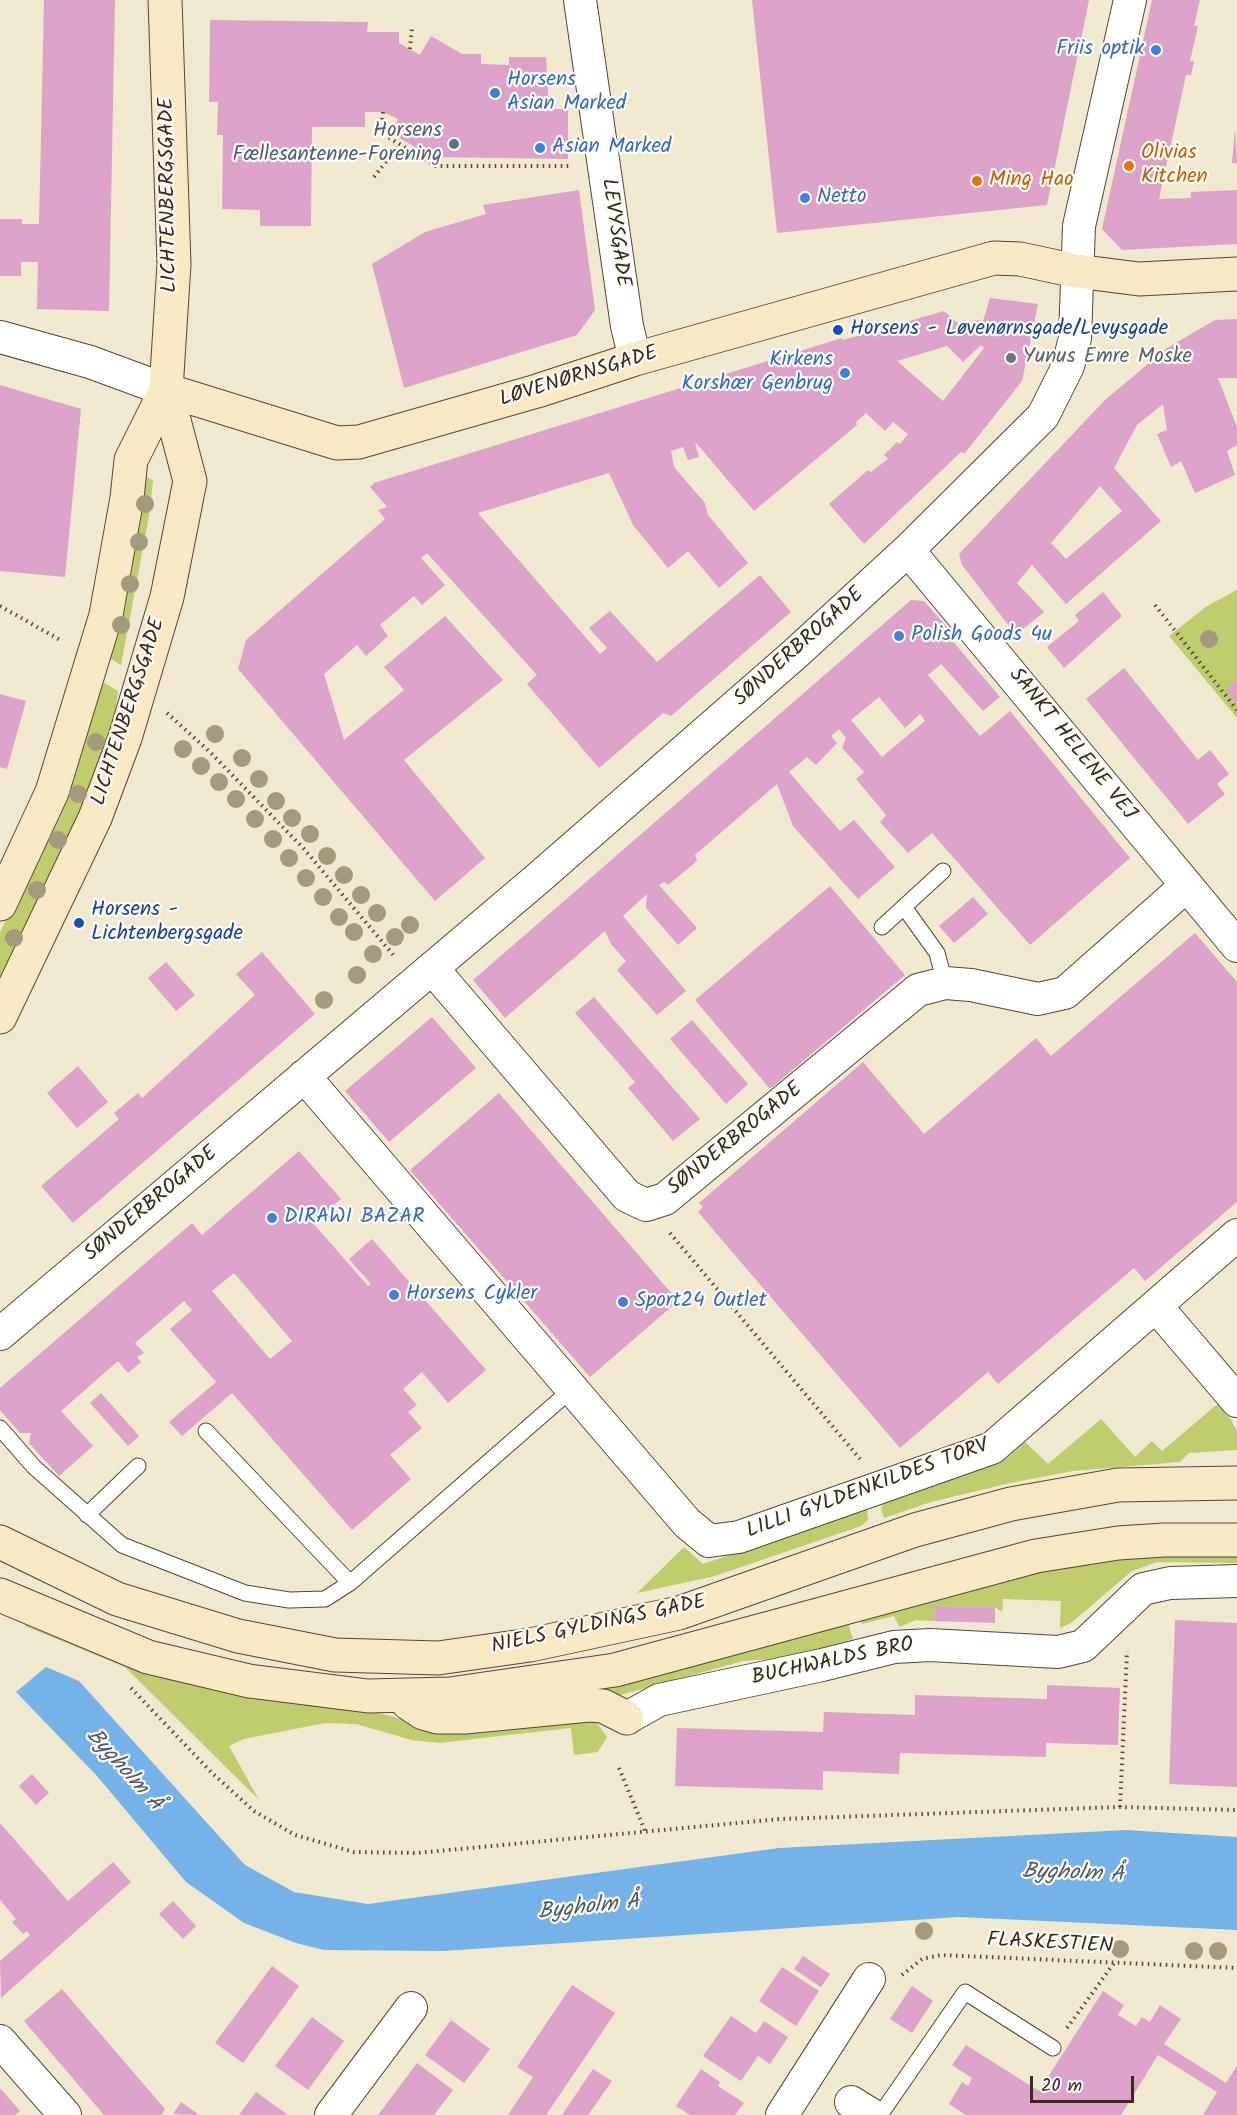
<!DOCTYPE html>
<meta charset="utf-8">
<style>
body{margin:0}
#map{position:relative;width:1237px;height:2115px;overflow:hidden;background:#f0e8cf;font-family:Kalam,sans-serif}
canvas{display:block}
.scale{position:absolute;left:1030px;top:2076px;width:104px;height:27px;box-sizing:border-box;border:3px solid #3b2a1e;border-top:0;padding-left:8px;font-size:18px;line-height:21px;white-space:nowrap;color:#3b2a1e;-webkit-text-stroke:4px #fdfcf7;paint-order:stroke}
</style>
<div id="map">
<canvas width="1237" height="2115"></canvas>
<div class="scale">20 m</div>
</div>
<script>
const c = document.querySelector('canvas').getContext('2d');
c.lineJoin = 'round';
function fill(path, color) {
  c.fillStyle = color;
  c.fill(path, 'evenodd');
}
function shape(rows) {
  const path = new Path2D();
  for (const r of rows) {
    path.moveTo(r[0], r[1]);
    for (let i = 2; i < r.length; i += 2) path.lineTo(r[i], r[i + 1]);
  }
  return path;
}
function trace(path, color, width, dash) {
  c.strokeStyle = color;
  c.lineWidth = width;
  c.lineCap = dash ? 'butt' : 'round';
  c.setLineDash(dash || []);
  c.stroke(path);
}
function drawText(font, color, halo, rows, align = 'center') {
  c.font = font + ' Kalam,sans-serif';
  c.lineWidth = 4.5;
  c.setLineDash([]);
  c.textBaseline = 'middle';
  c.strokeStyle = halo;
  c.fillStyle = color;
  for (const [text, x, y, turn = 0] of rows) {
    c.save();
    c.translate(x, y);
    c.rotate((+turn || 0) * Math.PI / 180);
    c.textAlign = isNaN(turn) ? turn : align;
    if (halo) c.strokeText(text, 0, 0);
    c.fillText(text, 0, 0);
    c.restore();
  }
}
const green = shape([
 [144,476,153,480,149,516,121,665,108,657],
 [1237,590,1237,718,1169,636,1207,606],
 [103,682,118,691,113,730,103,765,0,989,0,932,27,878],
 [1221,1401,1237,1431,1237,1450,1189,1453,1180,1462,1073,1471,1010,1483,931,1502,884,1518,881,1509,883,1504,1006,1459,1025,1442,1048,1464,1101,1419,1135,1457,1152,1441,1162,1451],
 [867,1509,868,1520,861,1526,715,1576,637,1593,684,1547,703,1564],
 [1237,1550,1237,1563,1157,1562,1132,1571,1071,1623,1060,1628,1061,1601,1003,1599,1002,1612,995,1607,935,1606,934,1621,916,1620,899,1627,894,1616,862,1624,859,1613,1038,1564],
 [846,1617,853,1639,787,1658,743,1661,613,1697,596,1689],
 [29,1618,423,1725,572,1715,597,1723,607,1737,598,1752,574,1755,571,1728,439,1743,412,1740,356,1724,325,1723,244,1739,229,1746,259,1800,125,1667,25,1626]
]);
const water = shape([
 [46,1667,79,1681,245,1865,294,1892,368,1904,779,1848,1126,1830,1237,1837,1237,1930,959,1917,443,1951,324,1950,296,1943,244,1923,186,1882,97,1776,16,1692]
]);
const building = shape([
 [44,0,115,0,109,311,37,309,38,262,21,262,21,276,0,276,0,219,22,219,22,224,39,224],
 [752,0,1089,0,1047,205,777,233],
 [1152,0,1200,0,1194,26,1198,26,1190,61,1194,61,1191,75,1186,75,1159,199,1191,198,1191,192,1237,190,1237,244,1122,250,1102,229],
 [210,20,368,22,367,32,399,32,399,43,420,55,431,36,462,54,481,54,481,64,509,65,509,57,546,57,549,109,568,109,568,159,432,157,391,133,398,119,383,112,365,112,365,127,312,127,311,226,260,226,260,210,222,209,223,135,217,135,218,102,209,102],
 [1235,129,1237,163,1232,163],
 [579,190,595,310,577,335,404,388,372,264,425,232,486,214,483,205],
 [990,298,1038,304,1022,381,965,453,961,452,864,544,829,504,868,470,871,472,888,459,884,455,897,442,900,444,908,434,893,422,885,431,866,413,856,422,857,425,754,511,697,444,695,444,699,457,688,460,683,447,671,451,674,467,705,503,708,515,748,563,719,588,688,551,668,568,633,525,609,473,478,513,600,654,607,648,589,628,610,611,657,662,760,575,791,612,671,716,663,713,599,768,527,684,537,675,427,553,421,558,445,585,422,605,414,596,380,625,388,636,366,656,357,645,324,674,344,740,404,690,384,667,445,616,503,680,404,760,485,858,435,901,238,669,246,640,385,519,378,510,387,507,370,487,374,483,842,338,843,340,944,311,971,335,974,320,983,321],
 [981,345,984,348,943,401,897,361,947,346,963,362],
 [1237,319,1237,378,1218,378,1237,427,1237,445,1227,451,1235,475,1195,493,1181,461,1171,467,1157,434,1167,430,1163,404,1137,425,1114,468,1161,521,1066,604,1032,565,1017,583,1044,612,1016,635,962,565,959,554,1105,400,1167,348,1215,320],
 [1100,486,1122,511,1066,559,1051,543],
 [0,385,81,409,65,577,0,571],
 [1103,592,1122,616,1064,668,1047,647,1079,621,1075,615],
 [911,600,924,601,953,634,950,638,1000,697,983,711,941,664,928,675,980,736,1010,711,1130,858,1030,945,932,833,908,853,880,822,886,815,856,779,864,772,842,748,846,738,839,729,831,736,837,743,816,765,807,757,789,772,840,831,854,820,895,867,858,899,793,826,777,784,695,855,697,861,668,885,664,882,659,885,697,928,678,945,646,908,647,894,623,916,686,991,657,1015,617,970,626,961,611,944,605,931,505,1018,473,980],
 [879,697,905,728,920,714,925,721,882,757,851,720],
 [1124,668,1198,760,1210,750,1229,774,1217,784,1225,794,1188,824,1086,699],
 [1237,680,1237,703,1226,690],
 [0,694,26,701,7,769,0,767],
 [830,886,905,975,770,1089,695,1000],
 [973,897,988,914,954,943,939,926],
 [1195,933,1237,982,1237,1202,1145,1281,1134,1268,998,1384,988,1372,900,1448,698,1212,703,1207,699,1203,863,1062,924,1134,1036,1038,1051,1056],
 [262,952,315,1014,73,1223,41,1186,119,1119,114,1113,138,1093,142,1098,255,995,236,974],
 [166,962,195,995,176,1011,148,978],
 [594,997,700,1119,673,1141,628,1088,635,1082,575,1013],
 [432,1017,476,1068,389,1142,345,1091],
 [692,1020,748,1084,726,1104,670,1039],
 [78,1066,108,1102,77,1128,47,1093],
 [499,1093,678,1301,590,1377,410,1170],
 [299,1151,341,1199,313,1223,368,1286,371,1284,349,1259,372,1239,486,1370,448,1403,422,1372,403,1389,417,1405,408,1412,422,1428,390,1455,411,1479,352,1530,232,1393,182,1436,169,1422,216,1382,170,1329,192,1310,184,1301,135,1343,144,1353,137,1357,141,1362,128,1373,118,1361,61,1411,93,1446,59,1476,29,1443,31,1433,20,1433,0,1410,0,1388,192,1223,202,1235],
 [234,1273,292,1341,270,1359,212,1291],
 [101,1393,139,1436,128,1446,90,1403],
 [935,1606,995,1607,995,1623,934,1621],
 [1175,1620,1237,1623,1237,1787,1169,1784],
 [1047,1685,1120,1688,1118,1745,1046,1743,1046,1757,900,1753,899,1774,823,1771,823,1790,675,1786,677,1728,823,1732,824,1712,915,1715,915,1695,1047,1699],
 [32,1774,49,1793,36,1805,19,1786],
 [0,1823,68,1901,113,1862,131,1882,1,1998,0,1961,30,1935,27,1931,23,1934,12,1922,16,1919,0,1900],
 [173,1901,196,1926,183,1939,159,1914],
 [803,1956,830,1974,821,1987,794,1969],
 [272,1966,299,1986,243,2063,215,2043],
 [782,1967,819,1991,796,2026,759,2001],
 [572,1985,615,2013,546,2115,508,2115,533,2077,517,2067],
 [912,1986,933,2001,912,2033,890,2019],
 [62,1989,165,2109,161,2115,104,2115,24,2021],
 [1103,1991,1124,2005,1118,2015,1136,2026,1142,2017,1150,2022,1160,2005,1181,2019,1164,2044,1226,2083,1237,2066,1237,2115,1203,2115,1217,2092,1158,2055,1121,2115,966,2115,949,2104,962,2082,968,2086,972,2078,952,2065,966,2045,1039,2091],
 [731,2016,756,2033,764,2021,788,2037,770,2064,758,2056,741,2081,703,2056],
 [312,2017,344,2041,308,2090,275,2066],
 [451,2020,490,2049,464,2083,425,2055],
 [417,2063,453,2090,434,2115,378,2115],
 [593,2069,612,2081,588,2115,562,2115],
 [701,2069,720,2082,718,2086,744,2103,735,2115,690,2115,676,2106],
 [0,2088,20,2111,15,2115,0,2115],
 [256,2092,288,2115,239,2115],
 [181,2102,198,2114,197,2115,173,2114]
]);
const path = shape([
 [410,49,412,28],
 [383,112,381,133,436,166,571,166],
 [374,177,400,144],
 [1155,605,1237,710],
 [0,606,62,641],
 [167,713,212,754,304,849,395,957],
 [670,1233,860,1459],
 [131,1688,212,1773,254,1811,295,1835,354,1852,417,1853,780,1819,1120,1807,1237,1810],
 [619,1768,645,1831],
 [1120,1807,1127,1651],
 [902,1975,922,1959,941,1955,1237,1968],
 [1067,2028,1114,1963]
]);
const lane = shape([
 [904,907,937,953,945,983],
 [882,927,943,871],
 [0,1428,34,1467,122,1545,245,1593,289,1600,325,1599,350,1583,572,1389],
 [206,1431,350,1583],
 [87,1515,138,1466],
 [880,2115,965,1992,1053,2048]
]);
const street = shape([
 [580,0,627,326,635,359],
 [0,337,90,362,166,390],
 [908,550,1237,946],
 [432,968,627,1196,646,1205,665,1199,918,990,945,983,971,985,1038,999,1065,993,1186,886],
 [304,1076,687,1523,709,1541,739,1537,992,1448,1237,1235],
 [1156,1306,1237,1401],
 [0,1334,535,881,795,654,908,550,1043,416,1068,366,1075,338,1079,226,1130,0],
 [627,1718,659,1700,822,1665,894,1647,930,1645,1058,1652,1083,1646,1143,1589,1170,1583,1237,1581],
 [0,2041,65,2115],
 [851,2102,872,2115],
 [331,2115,411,2008],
 [782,2115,869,1979]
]);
const secondary = shape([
 [166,390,337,443,359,442,537,391,635,359,994,258,1020,259,1076,271,1139,279,1237,274],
 [0,904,52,792,106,615,127,498,131,460,166,390],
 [0,1017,95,818,125,738,167,597,190,481,166,390,174,264,165,0],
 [0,1542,117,1599,238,1636,335,1655,438,1658,530,1645,679,1613,915,1530,1011,1504,1118,1485,1237,1483],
 [0,1595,148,1657,249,1681,368,1696,450,1694,615,1670,1036,1556,1118,1543,1164,1540,1237,1540],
 [408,1703,423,1713,437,1717,465,1717,589,1705,603,1706,627,1718]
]);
const trees = [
 [145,504],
 [139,542],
 [130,584],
 [121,625],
 [1209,639],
 [215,734],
 [96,742],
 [183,749],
 [242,758],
 [201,766],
 [259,779],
 [219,782],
 [78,794],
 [236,799],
 [276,801],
 [292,818],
 [255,819],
 [310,834],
 [273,839],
 [58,840],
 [327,856],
 [289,858],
 [344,875],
 [306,878],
 [37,890],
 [361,895],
 [323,897],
 [377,913],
 [339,917],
 [410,925],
 [354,932],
 [395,937],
 [14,938],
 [373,954],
 [357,975],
 [324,1000],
 [924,1931],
 [1120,1949],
 [1194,1951],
 [1218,1951]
];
const markers = [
 [1156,50,6,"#3f7fe0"],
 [495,93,6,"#3f7fe0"],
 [454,144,6,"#5c6f8a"],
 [540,148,6,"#3f7fe0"],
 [1129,166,6,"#e8710a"],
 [977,181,6,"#e8710a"],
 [805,198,6,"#3f7fe0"],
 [838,330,6,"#1a4fb4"],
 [1011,358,6,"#6b7280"],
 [845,373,6,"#3f7fe0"],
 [899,636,6,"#3f7fe0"],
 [79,923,6,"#1a4fb4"],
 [272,1218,6,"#3f7fe0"],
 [394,1295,6,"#3f7fe0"],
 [623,1302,6,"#3f7fe0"]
];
const shopNames = [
 ["Friis optik",1144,50,"right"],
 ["Horsens",507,81],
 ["Asian Marked",507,105],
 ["Asian Marked",552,148],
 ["Netto",817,198],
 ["Kirkens",833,361,"right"],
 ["Korshær Genbrug",833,385,"right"],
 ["Polish Goods 4u",911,636],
 ["DIRAWI BAZAR",284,1218],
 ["Horsens Cykler",406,1295],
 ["Sport24 Outlet",635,1302]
];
const serviceNames = [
 ["Horsens",442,132],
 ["Fællesantenne-Forening",442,156]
];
const foodNames = [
 ["Olivias",1141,154],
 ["Kitchen",1141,178],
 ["Ming Hao",989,181]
];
const streetNames = [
 ["LICHTENBERGSGADE",170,195,-91],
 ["LEVYSGADE",614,233,82],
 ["LØVENØRNSGADE",579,378,-17],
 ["SØNDERBROGADE",800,648,-42],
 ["LICHTENBERGSGADE",130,712,-72],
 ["SANKT HELENE VEJ",1071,745,51],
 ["SØNDERBROGADE",736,1140,-39],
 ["SØNDERBROGADE",152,1205,-40],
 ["LILLI GYLDENKILDES TORV",868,1490,-20],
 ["NIELS GYLDINGS GADE",599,1626,-12],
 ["BUCHWALDS BRO",833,1663,-12],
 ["FLASKESTIEN",1050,1945,3]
];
const transitNames = [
 ["Horsens - Løvenørnsgade/Levysgade",850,330],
 ["Horsens -",91,911],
 ["Lichtenbergsgade",91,935]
];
const worshipNames = [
 ["Yunus Emre Moske",1023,358]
];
const waterNames = [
 ["Bygholm Å",123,1771,48],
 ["Bygholm Å",1073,1875,2],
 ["Bygholm Å",589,1909,-6]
];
fill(green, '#becc6e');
fill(water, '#75b2e8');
fill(building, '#dca2c9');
trace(lane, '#564639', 17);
trace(street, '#564639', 34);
trace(secondary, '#564639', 35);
trace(path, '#564639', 4, [1.5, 4.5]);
trace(lane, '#fff', 15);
trace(street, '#fff', 32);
trace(secondary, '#f8e8c3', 33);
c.fillStyle = '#a29a7b';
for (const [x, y] of trees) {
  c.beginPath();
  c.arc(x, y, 9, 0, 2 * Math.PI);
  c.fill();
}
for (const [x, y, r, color] of markers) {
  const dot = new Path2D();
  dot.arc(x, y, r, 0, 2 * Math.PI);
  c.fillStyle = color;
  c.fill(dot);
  trace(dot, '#fdfcf7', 2);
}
drawText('21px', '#366cbe', '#fdfcf7', shopNames, 'left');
drawText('21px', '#4e5e75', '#fdfcf7', serviceNames, 'right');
drawText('21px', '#c56008', '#fdfcf7', foodNames, 'left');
drawText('21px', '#3b2a1e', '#fdfcf7', streetNames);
drawText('21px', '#164399', '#fdfcf7', transitNames, 'left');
drawText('21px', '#5b616d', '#fdfcf7', worshipNames, 'left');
drawText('italic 22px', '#4f5a65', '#fdfcf7', waterNames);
</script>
